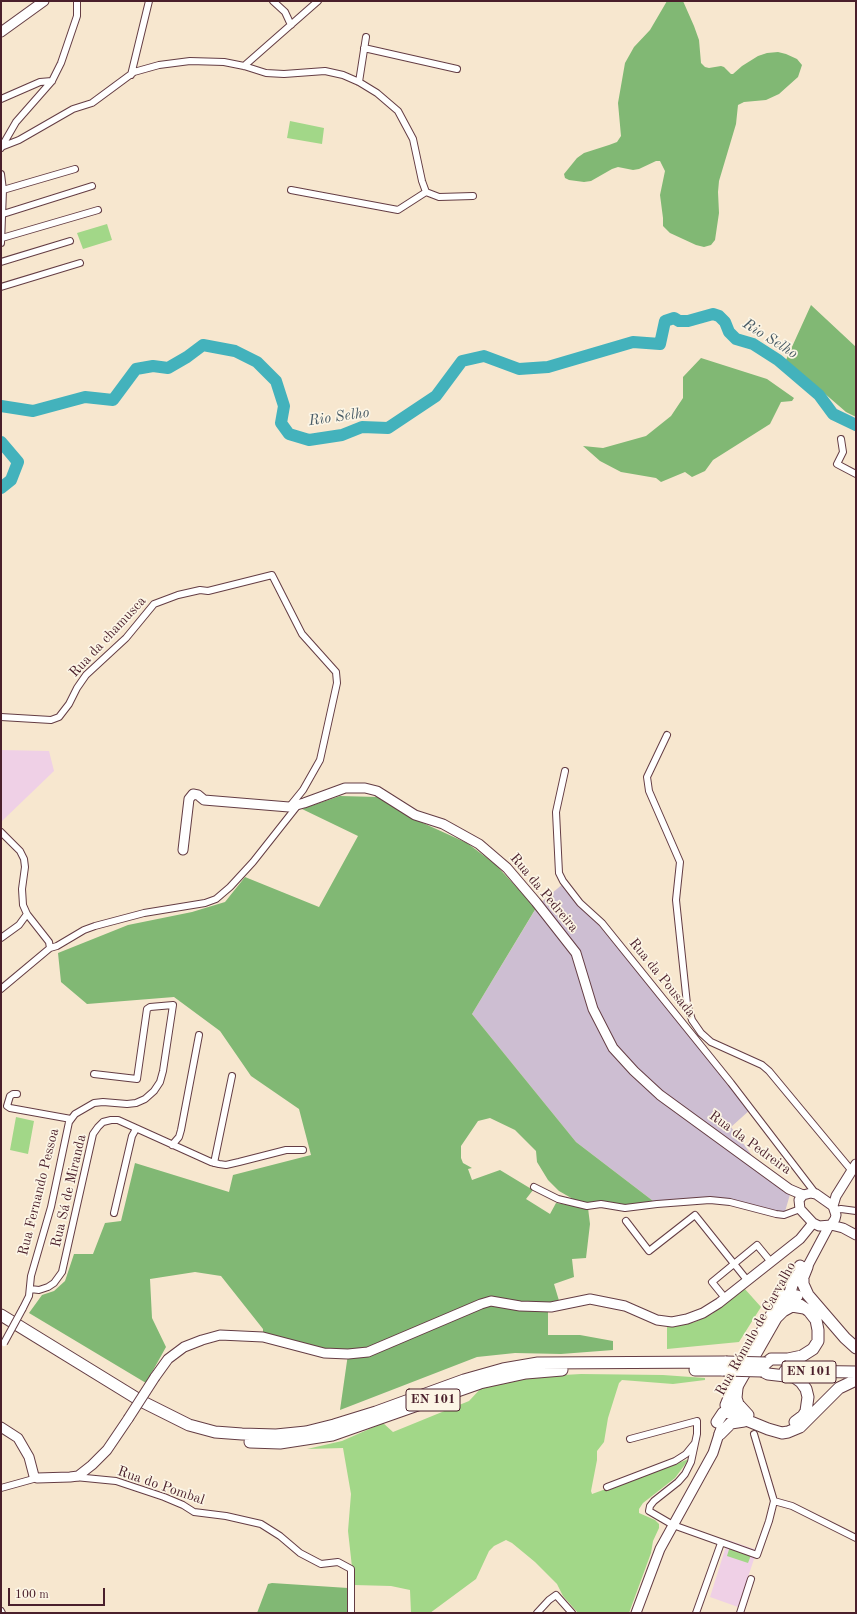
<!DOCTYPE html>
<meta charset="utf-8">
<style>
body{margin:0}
#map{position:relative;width:857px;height:1614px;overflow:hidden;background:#f7e7cf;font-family:"Old Standard TT",serif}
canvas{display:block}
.frame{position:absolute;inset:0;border:2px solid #4a1f2b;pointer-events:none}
.scale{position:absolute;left:8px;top:1588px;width:97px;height:18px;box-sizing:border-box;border:2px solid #4a1f2b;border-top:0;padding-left:5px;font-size:12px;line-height:14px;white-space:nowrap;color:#4a1f2b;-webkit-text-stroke:3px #fcf5e5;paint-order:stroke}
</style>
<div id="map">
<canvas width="857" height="1614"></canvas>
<div class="frame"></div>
<div class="scale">100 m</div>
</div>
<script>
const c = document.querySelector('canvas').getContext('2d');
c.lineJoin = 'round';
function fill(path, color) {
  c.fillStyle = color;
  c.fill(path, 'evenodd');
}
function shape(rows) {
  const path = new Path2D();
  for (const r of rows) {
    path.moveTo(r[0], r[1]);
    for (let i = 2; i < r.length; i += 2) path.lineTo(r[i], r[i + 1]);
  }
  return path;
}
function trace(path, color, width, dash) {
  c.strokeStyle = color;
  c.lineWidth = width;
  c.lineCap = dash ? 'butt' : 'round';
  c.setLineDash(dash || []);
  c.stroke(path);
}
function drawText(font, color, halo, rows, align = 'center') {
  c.font = font + ' "Old Standard TT",serif';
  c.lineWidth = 3.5;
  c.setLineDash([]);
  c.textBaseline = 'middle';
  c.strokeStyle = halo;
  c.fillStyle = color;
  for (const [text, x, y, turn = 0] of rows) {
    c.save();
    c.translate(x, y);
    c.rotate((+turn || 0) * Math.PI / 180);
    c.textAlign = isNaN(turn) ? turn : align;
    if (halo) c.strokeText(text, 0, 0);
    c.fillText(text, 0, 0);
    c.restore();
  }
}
const built = shape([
 [1,750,49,751,54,771,1,822],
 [728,1540,757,1550,738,1607,710,1597]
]);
const industrial = shape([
 [564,883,751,1109,731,1127,762,1169,791,1191,784,1215,730,1202,657,1204,576,1142,472,1014,538,905]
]);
const green = shape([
 [290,121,324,128,322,144,287,138],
 [107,224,112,240,83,249,77,233],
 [16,1117,34,1121,28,1154,10,1150],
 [744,1288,761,1307,739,1342,667,1349,667,1327,678,1326,695,1322,712,1314],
 [581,1374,663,1375,705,1378,705,1380,673,1384,622,1380,619,1383,608,1418,604,1442,597,1451,597,1460,591,1491,592,1494,689,1459,675,1478,643,1503,639,1509,639,1513,655,1520,659,1524,659,1528,653,1541,651,1553,629,1613,578,1613,563,1596,557,1584,535,1562,512,1543,506,1540,494,1546,489,1551,476,1579,430,1613,411,1613,410,1590,391,1586,354,1585,348,1531,351,1494,343,1448,307,1449,342,1441,383,1423,393,1432,469,1401,484,1385,513,1380,546,1376],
 [731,1543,753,1550,748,1563,727,1556]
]);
const forest = shape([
 [667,1,683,1,694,26,699,40,701,63,705,67,709,68,721,66,724,67,731,74,733,74,742,66,758,56,767,53,778,52,786,54,797,59,802,65,798,77,779,94,766,100,744,102,738,105,736,124,719,181,718,192,719,213,715,240,711,245,704,247,696,245,670,233,663,226,663,218,660,195,665,171,660,161,656,161,639,169,633,170,618,167,612,169,591,181,584,182,569,180,565,178,564,174,577,158,584,153,609,145,617,142,621,136,618,103,625,63,634,47,650,30],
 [811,305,856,347,856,417,846,412,786,360],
 [701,358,767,379,794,398,792,401,781,402,770,424,713,460,705,471,692,477,685,472,661,482,656,478,621,472,600,461,583,446,603,448,646,436,671,416,683,398,683,377],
 [340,796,378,797,423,823,467,843,495,864,536,908,472,1014,576,1142,657,1204,632,1206,580,1203,559,1191,548,1180,537,1162,536,1151,515,1130,490,1118,478,1121,461,1146,461,1158,463,1163,472,1168,468,1169,472,1180,500,1170,533,1190,526,1199,550,1214,556,1203,588,1208,590,1224,586,1258,572,1259,574,1277,554,1284,560,1304,548,1309,548,1335,580,1335,613,1341,613,1350,561,1354,515,1353,477,1357,340,1410,348,1354,263,1337,263,1329,221,1276,195,1272,150,1279,152,1318,166,1347,146,1383,29,1313,42,1295,54,1291,65,1281,74,1254,93,1254,105,1223,121,1221,135,1163,229,1192,233,1175,311,1155,299,1109,251,1076,220,1031,174,997,87,1004,61,982,58,953,128,925,192,912,225,902,245,877,319,907,358,836,302,809],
 [272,1583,348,1588,349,1613,257,1613,268,1584]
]);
const river = shape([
 [1,406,33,411,85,397,113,400,136,369,153,366,168,368,187,357,203,345,235,351,257,362,276,381,284,406,281,423,289,434,309,440,342,435,362,427,388,428,436,396,462,361,484,356,519,369,548,367,633,342,660,344,665,321,674,318,679,321,688,321,713,314,719,316,725,322,729,332,736,339,753,344,778,360,819,395,833,414,856,425],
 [1,442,18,462,11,480,1,488]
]);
const street = shape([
 [273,1,285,12,291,25],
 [364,48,457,69],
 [244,66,318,1],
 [131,75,149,1],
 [359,82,366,37],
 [1,99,40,82,52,81],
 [1,147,19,140,73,109,92,103,134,72,159,65,190,61,224,62,244,66,266,73,284,74,325,71,343,75,359,82,377,93,398,111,413,139,422,181,426,192,439,197,473,196],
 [1,148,16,122,52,81,61,63,77,16,77,1],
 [1,174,3,190,1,243],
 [3,190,75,169],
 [291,190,398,210,426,192],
 [3,214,92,186],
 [2,238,98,210],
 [1,262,70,241],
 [1,287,80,263],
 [841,439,843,452,837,464,856,474],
 [1,717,51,720,59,717,69,704,77,688,86,675,126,638,154,604,178,595,200,590,208,591,272,575,302,634,336,672,337,683,320,760,303,790,290,806],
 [667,735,647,777,649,791,680,862,676,900,687,1004,692,1020,701,1033,711,1042,762,1065,769,1071,852,1171],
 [565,771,556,812,559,873,563,881,580,903,602,923,731,1083,816,1194],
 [1,832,20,851,24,859,25,867,22,889,23,905,27,914,49,942,50,948],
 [1,938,19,925,27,914],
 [50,948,57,946,84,930,95,926,144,913,205,903,216,899,230,887,253,862,298,805],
 [1,989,50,948],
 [17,1094,13,1094,10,1096,7,1106,10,1108,71,1119],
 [172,1145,179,1137,181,1130,199,1035],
 [214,1163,232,1076],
 [534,1187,558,1199,587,1206,601,1204,625,1208,657,1204,710,1200,730,1202,776,1214,784,1215,800,1209],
 [835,1210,841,1209,856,1211],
 [114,1213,132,1136,136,1129],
 [626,1221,649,1251,695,1215,747,1280],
 [30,1289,39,1290,48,1287,54,1283,62,1272,93,1134,98,1127,103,1122,111,1120,118,1120,211,1162,219,1164,226,1165,239,1162,286,1150,303,1150],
 [725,1298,712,1282,757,1245,771,1262],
 [23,1308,29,1296,31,1276,51,1207,69,1122,75,1114,94,1103,103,1102,127,1104,136,1103,145,1099,154,1091,160,1082,163,1071,173,1005,150,1007,147,1009,137,1079,94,1074],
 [630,1439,697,1421,697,1434,691,1462,685,1474,678,1482,654,1501,650,1506,649,1511,673,1525,757,1555,769,1521,774,1501,754,1434],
 [75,1477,116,1481,164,1497,183,1505,194,1512,226,1516,261,1524,280,1536,300,1553,321,1564,338,1562,351,1569,351,1613],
 [607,1487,675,1461,686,1454,695,1443],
 [1,1488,37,1478],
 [774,1501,792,1506,856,1538],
 [1,1611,2,1613],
 [537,1613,549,1600,556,1595,572,1613],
 [696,1613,721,1543],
 [740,1613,751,1579]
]);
const secondary = shape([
 [1,32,44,1],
 [183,850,189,799,193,794,198,795,204,800,289,807,304,803,345,788,365,788,377,791,415,815,443,824,479,844,507,868,536,902,576,953,593,1009,613,1048,634,1071,660,1095,789,1189,803,1195],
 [811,1193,816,1194,833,1206,836,1215,835,1219,831,1225,819,1226,813,1223,800,1209,799,1200,803,1195,811,1193],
 [833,1206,836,1196,856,1164],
 [831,1225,843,1228,856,1235],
 [804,1273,829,1226],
 [741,1367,782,1294],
 [155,1377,168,1359,184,1347,202,1340,220,1335,263,1337,324,1353,348,1354,368,1352,481,1304,491,1301,520,1306,551,1307,590,1299,625,1306,657,1320,672,1322,687,1319,703,1313,719,1303,800,1239,813,1223],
 [735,1392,792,1292],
 [1,1427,18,1438,29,1457,34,1476,37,1478,70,1477,78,1476,92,1465,107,1450,128,1419],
 [636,1613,660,1549,713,1453,721,1428]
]);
const highway = shape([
 [807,1267,803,1277,803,1284,808,1295,845,1338,856,1348],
 [779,1299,791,1295,797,1296],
 [1,1315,141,1401,189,1425,215,1432,242,1434,276,1435,306,1432,334,1425,376,1412,464,1380,503,1369,538,1363,726,1362],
 [778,1316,783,1311,792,1306,804,1308],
 [766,1363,771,1359,788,1359,802,1356,813,1349,818,1341,818,1330,816,1320,809,1311,794,1301,790,1293,792,1285,801,1270,800,1266],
 [695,1370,723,1370],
 [762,1371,768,1374,794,1377,801,1382,806,1389,808,1397,806,1411,803,1416,795,1422],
 [785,1371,856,1372],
 [736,1376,735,1383,726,1405,729,1413,768,1429,782,1433,788,1432,800,1427,839,1388,856,1380],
 [737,1388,736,1398,738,1404,748,1415],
 [717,1422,723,1413,730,1410,733,1410],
 [720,1434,731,1423,744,1421],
 [250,1442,280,1443,332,1435,480,1383,526,1373,562,1370]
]);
const streetBridge = shape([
 [4,1343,23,1308]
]);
const secondaryBridge = shape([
 [128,1419,155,1377]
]);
const highwayBridge = shape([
 [726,1362,766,1363],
 [723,1370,762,1371]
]);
const shields = [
 [809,1372,54],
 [433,1400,54]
];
const shieldNames = [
 ["EN 101",809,1372],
 ["EN 101",433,1400]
];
const streetNames = [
 ["Rua da chamusca",108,637,-47],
 ["Rua da Pedreira",544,893,50],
 ["Rua da Pousada",662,978,51],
 ["Rua da Pedreira",750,1143,36],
 ["Rua Sá de Miranda",69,1191,-77],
 ["Rua Fernando Pessoa",39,1192,-76],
 ["Rua Rómulo de Carvalho",756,1329,-61],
 ["Rua do Pombal",161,1486,19]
];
const waterNames = [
 ["Rio Selho",770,339,32],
 ["Rio Selho",339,417,-8]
];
fill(built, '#efd0e6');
fill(industrial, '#cdbed2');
fill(green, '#a2d788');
fill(forest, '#81b874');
trace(river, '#43b2bc', 12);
trace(street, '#643d44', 8);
trace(secondary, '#643d44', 11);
trace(highway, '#643d44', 13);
trace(street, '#fff', 6);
trace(secondary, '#fff', 9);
trace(highway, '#fff', 11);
trace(streetBridge, '#643d44', 8, []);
trace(secondaryBridge, '#643d44', 11, []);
trace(highwayBridge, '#643d44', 13, []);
trace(streetBridge, '#fff', 6);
trace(secondaryBridge, '#fff', 9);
trace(highwayBridge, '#fff', 11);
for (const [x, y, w] of shields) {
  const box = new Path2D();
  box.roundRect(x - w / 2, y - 11, w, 22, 3);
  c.fillStyle = '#fcf5e5';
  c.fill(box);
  trace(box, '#4a1f2b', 1);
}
drawText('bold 13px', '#4a1f2b', null, shieldNames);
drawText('14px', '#4a1f2b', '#fcf5e5', streetNames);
drawText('italic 15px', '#475a65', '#fcf5e5', waterNames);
</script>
